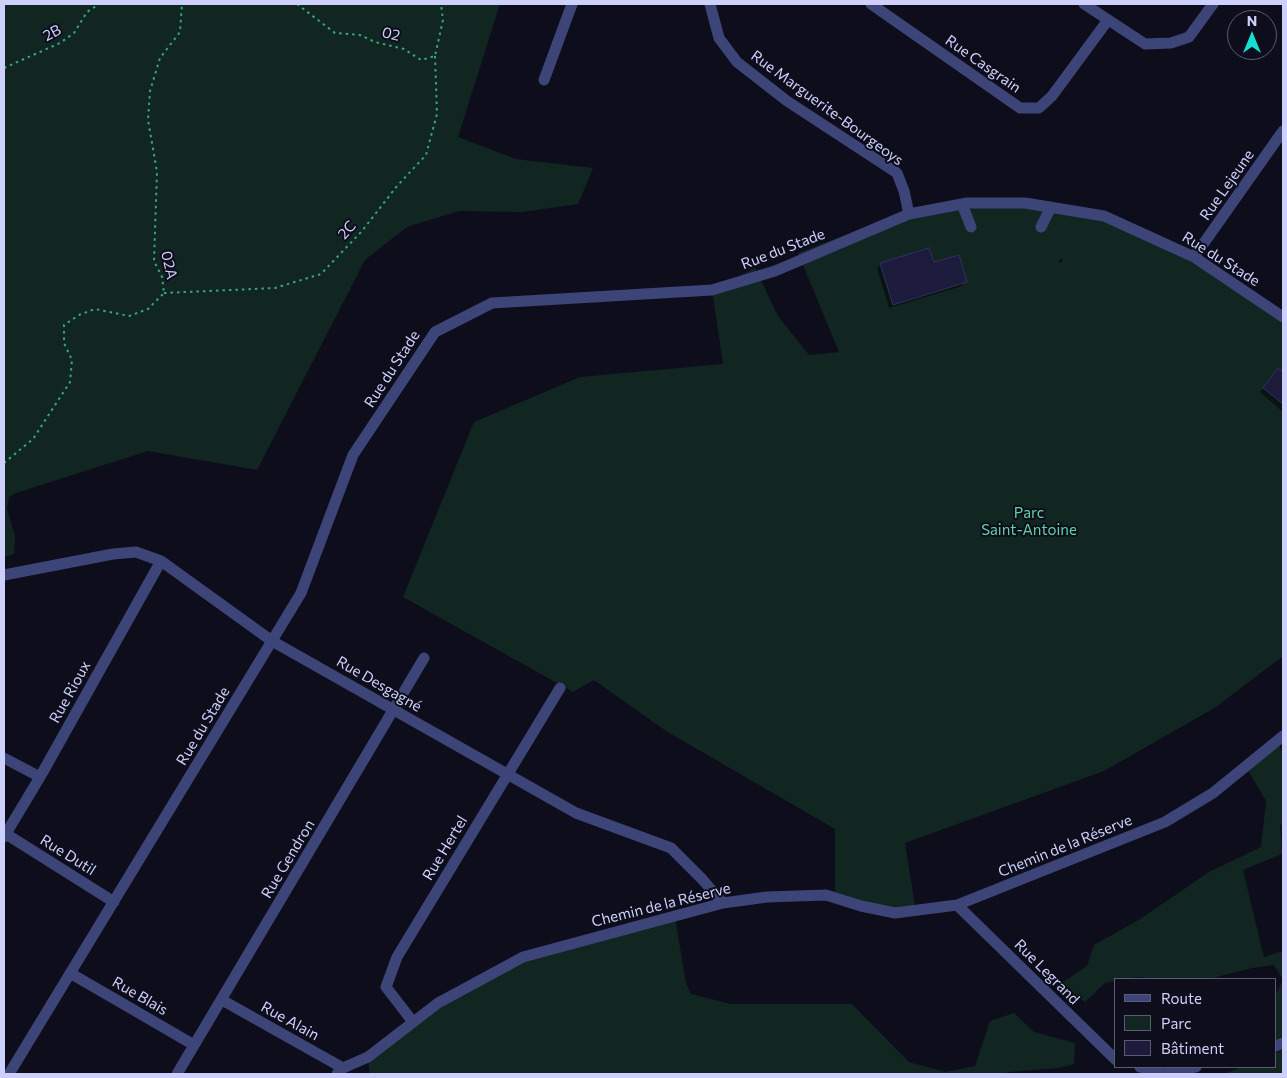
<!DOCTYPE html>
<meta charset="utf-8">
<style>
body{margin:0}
#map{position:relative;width:1287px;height:1078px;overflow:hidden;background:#0d0d1c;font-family:Commissioner,sans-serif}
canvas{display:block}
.frame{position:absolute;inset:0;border:5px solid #cdd0fa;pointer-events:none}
.legend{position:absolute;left:1114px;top:978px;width:162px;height:90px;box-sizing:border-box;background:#0d0d1c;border:1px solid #5a5b75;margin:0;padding:6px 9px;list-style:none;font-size:15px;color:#cdd0fa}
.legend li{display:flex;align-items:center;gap:10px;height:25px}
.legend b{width:25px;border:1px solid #5a5b75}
.north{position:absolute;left:1227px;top:10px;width:50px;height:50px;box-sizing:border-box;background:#0d0d1c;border:1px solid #5a5b75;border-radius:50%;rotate:0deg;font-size:14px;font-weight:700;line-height:20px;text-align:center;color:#cdd0fa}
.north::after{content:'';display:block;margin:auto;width:18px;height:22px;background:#15dfd1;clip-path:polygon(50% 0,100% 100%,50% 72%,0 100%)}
</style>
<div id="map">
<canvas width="1287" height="1078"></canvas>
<div class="frame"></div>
<ul class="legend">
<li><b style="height:6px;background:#3d4477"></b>Route</li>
<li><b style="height:14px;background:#112621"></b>Parc</li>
<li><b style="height:14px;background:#1c1b3c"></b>Bâtiment</li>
</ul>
<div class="north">N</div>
</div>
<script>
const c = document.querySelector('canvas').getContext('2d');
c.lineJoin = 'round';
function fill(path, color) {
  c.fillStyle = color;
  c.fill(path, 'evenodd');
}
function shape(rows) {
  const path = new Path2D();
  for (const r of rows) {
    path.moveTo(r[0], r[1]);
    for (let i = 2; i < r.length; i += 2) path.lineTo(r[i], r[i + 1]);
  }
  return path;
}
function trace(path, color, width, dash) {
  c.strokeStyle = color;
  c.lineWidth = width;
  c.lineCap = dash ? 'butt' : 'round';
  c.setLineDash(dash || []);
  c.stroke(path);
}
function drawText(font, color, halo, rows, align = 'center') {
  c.font = font + ' Commissioner,sans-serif';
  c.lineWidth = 4;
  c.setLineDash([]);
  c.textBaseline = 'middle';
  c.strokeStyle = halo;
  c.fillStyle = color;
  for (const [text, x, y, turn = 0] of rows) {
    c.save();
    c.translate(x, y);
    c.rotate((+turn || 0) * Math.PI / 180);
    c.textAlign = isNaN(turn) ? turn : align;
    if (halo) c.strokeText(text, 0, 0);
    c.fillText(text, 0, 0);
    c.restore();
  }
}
const green = shape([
 [4,4,500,4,458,137,516,159,593,168,578,204,522,212,459,211,407,227,365,260,257,470,148,451,16,493,9,497,7,509,15,536,14,554,4,557],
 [971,199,1043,200,1117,218,1150,231,1283,320,1283,656,1216,707,1104,771,905,843,916,912,835,898,835,829,666,731,594,680,573,692,403,597,474,422,580,377,723,364,712,290,755,268,778,316,809,355,839,352,798,253,906,212],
 [1277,741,1283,753,1283,824,1280,825,1282,854,1243,870,1264,957,1283,951,1283,1043,1276,1041,1276,994,1283,980,1274,965,1252,968,1209,979,1155,979,1141,977,1116,979,1116,981,1105,983,1085,1002,1060,984,1087,966,1094,945,1140,919,1209,872,1261,847,1266,801,1246,767],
 [674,912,686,983,691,994,731,1004,852,1004,909,1062,945,1072,975,1066,990,1021,1014,1013,1034,1032,1075,1043,1074,1064,1059,1068,1007,1072,1006,1074,370,1074,367,1053,522,957],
 [1283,1050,1283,1074,1224,1074,1242,1067,1276,1067,1276,1053]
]);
const shadow = shape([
 [1063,258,1062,262,1058,263,1059,260],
 [881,264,933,264,966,281,962,286,889,308,877,268],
 [1278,370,1283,374,1283,412,1260,392]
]);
const building = shape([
 [929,248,934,262,959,255,967,282,893,305,880,263,929,248],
 [1278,368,1283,372,1283,404,1263,388,1278,368]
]);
const path = shape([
 [297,4,335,33,360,35,375,42,404,49,421,60,435,56,443,20,441,4],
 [4,68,60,43,74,33,87,12,99,4],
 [164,293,275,288,321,274,362,231,397,186,426,155,437,114,435,56],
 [4,463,33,439,70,382,72,360,64,343,64,325,79,315,95,309,129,316,148,309,164,293,162,277,154,261,157,172,148,120,150,91,160,58,180,32,182,4]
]);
const minor = shape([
 [710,4,719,38,737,62,787,101,897,173,904,191,909,214],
 [871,4,1020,108,1039,108,1052,96,1108,20],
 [1084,4,1145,44,1171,43,1189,37,1213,4],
 [544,80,572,4],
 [962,204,971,227],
 [1041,227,1051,207],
 [1194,257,1283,131],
 [4,575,113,554,136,552,161,561,272,641,576,813,671,848,702,879,723,903],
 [4,758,40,777],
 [6,834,114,902],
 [4,837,40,777,161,561],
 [957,905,1116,1060],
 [70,973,194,1045],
 [222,1000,343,1068],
 [413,1022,386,987,397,957,560,688],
 [1276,1046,1283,1043],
 [1140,1067,1164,1074,1196,1067],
 [9,1074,301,593,353,455,435,332,492,303,712,290,775,271,909,214,967,203,1025,203,1104,216,1194,257,1283,317],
 [177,1074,424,658],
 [337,1074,343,1068,368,1057,438,1003,523,957,723,903,767,897,826,895,861,906,895,913,957,905,1165,822,1213,793,1283,736]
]);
const streetNames = [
 ["2B",52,33,-28],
 ["02",391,34,14],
 ["Rue Casgrain",983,64,35],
 ["Rue Marguerite-Bourgeoys",827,108,36],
 ["Rue Lejeune",1227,185,-55],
 ["2C",347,230,-48],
 ["Rue du Stade",783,249,-21],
 ["Rue du Stade",1221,259,32],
 ["02A",169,265,77],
 ["Rue du Stade",392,369,-57],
 ["Rue Desgagné",379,684,30],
 ["Rue Rioux",70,692,-61],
 ["Rue du Stade",203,726,-59],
 ["Chemin de la Réserve",1065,846,-22],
 ["Rue Hertel",445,848,-59],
 ["Rue Dutil",68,855,32],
 ["Rue Gendron",288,859,-59],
 ["Chemin de la Réserve",661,905,-14],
 ["Rue Legrand",1047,972,45],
 ["Rue Blais",140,996,30],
 ["Rue Alain",290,1021,29]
];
const parkNames = [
 ["Parc",1029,513],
 ["Saint-Antoine",1029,530]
];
fill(green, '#112621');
fill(shadow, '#0007');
fill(building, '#1c1b3c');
trace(building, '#312f65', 1);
trace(path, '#38a48b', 2, [2.5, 4]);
trace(minor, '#3d4477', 11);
drawText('15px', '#cdd0fa', '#0d0d1c', streetNames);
drawText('15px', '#61d2a3', '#0d0d1c', parkNames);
</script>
